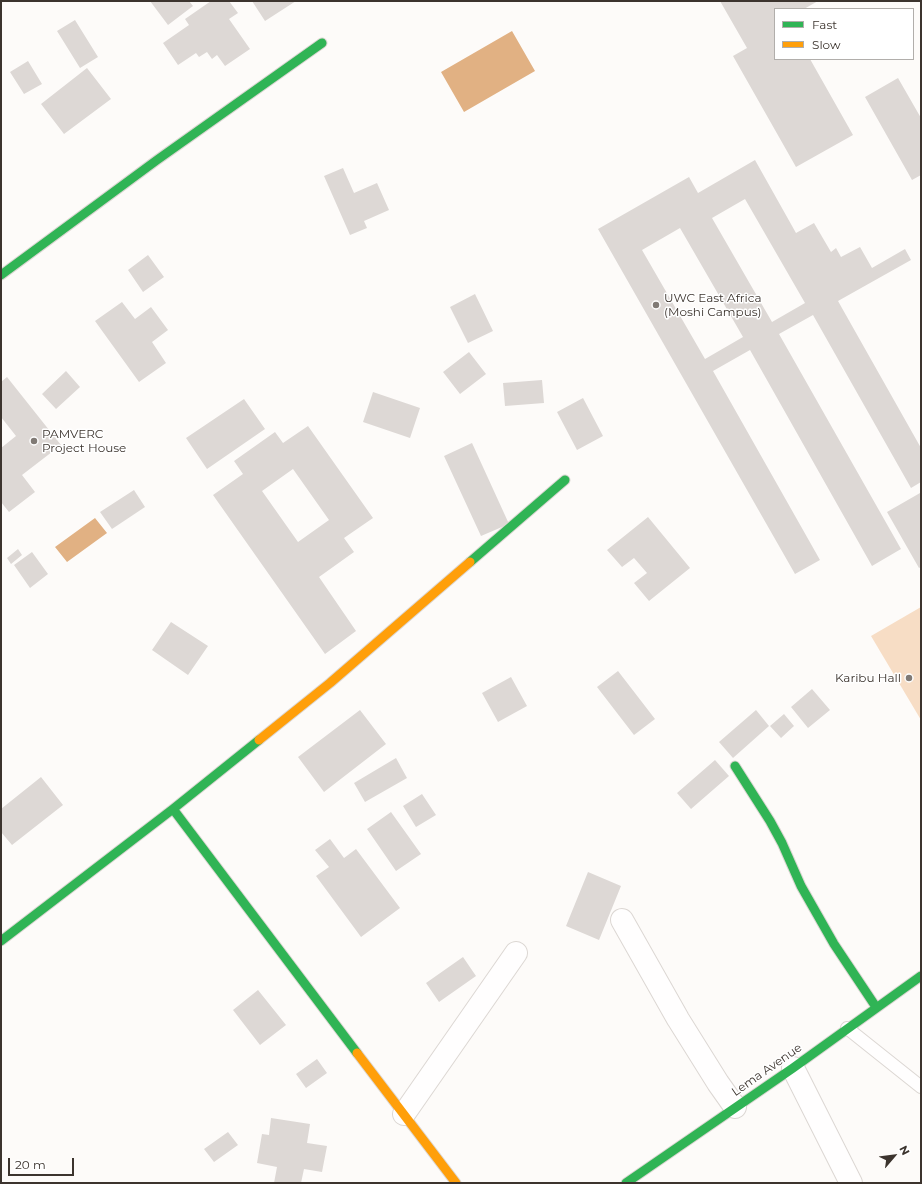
<!DOCTYPE html>
<style>
body{margin:0}
#map{position:relative;width:922px;height:1184px;overflow:hidden;background:#fdfbf9;font-family:Montserrat,sans-serif}
canvas{display:block}
.frame{position:absolute;inset:0;border:2px solid #3c342e;pointer-events:none}
.legend{position:absolute;left:774px;top:8px;width:140px;height:52px;box-sizing:border-box;background:#fff;border:1px solid #b1aeab;margin:0;padding:5px 7px;list-style:none;font-size:12px;color:#3c342e}
.legend li{display:flex;align-items:center;gap:8px;height:20px}
.legend b{width:20px;border:1px solid #b1aeab}
.north{position:absolute;left:874px;top:1136px;width:40px;height:40px;-webkit-text-stroke:3px #fff;paint-order:stroke;rotate:62deg;font-size:11px;font-weight:700;line-height:16px;text-align:center;color:#3c342e}
.north::after{content:'';display:block;margin:auto;width:14px;height:18px;background:#3c342e;clip-path:polygon(50% 0,100% 100%,50% 72%,0 100%)}
.scale{position:absolute;left:8px;top:1158px;width:66px;height:18px;box-sizing:border-box;border:2px solid #3c342e;border-top:0;padding-left:5px;font-size:12px;line-height:14px;white-space:nowrap;color:#3c342e;-webkit-text-stroke:3px #fff;paint-order:stroke}
</style>
<div id="map">
<canvas width="922" height="1184"></canvas>
<div class="frame"></div>
<ul class="legend">
<li><b style="height:5px;background:#30b455"></b>Fast</li>
<li><b style="height:5px;background:#ff9f0a"></b>Slow</li>
</ul>
<div class="north">N</div>
<div class="scale">20 m</div>
</div>
<script>
const c = document.querySelector('canvas').getContext('2d');
c.lineJoin = 'round';
function fill(path, color) {
  c.fillStyle = color;
  c.fill(path, 'evenodd');
}
function shape(rows) {
  const path = new Path2D();
  for (const r of rows) {
    path.moveTo(r[0], r[1]);
    for (let i = 2; i < r.length; i += 2) path.lineTo(r[i], r[i + 1]);
  }
  return path;
}
function trace(path, color, width, dash) {
  c.strokeStyle = color;
  c.lineWidth = width;
  c.lineCap = dash ? 'butt' : 'round';
  c.setLineDash(dash || []);
  c.stroke(path);
}
function drawText(font, color, halo, rows, align = 'center') {
  c.font = font + ' Montserrat,sans-serif';
  c.lineWidth = 3;
  c.setLineDash([]);
  c.textBaseline = 'middle';
  c.strokeStyle = halo;
  c.fillStyle = color;
  for (const [text, x, y, turn = 0] of rows) {
    c.save();
    c.translate(x, y);
    c.rotate((+turn || 0) * Math.PI / 180);
    c.textAlign = isNaN(turn) ? turn : align;
    if (halo) c.strokeText(text, 0, 0);
    c.fillText(text, 0, 0);
    c.restore();
  }
}
const green = shape([
 [921,607,921,720,871,636]
]);
const water = shape([
 [512,31,535,71,464,112,441,72],
 [95,518,107,533,67,562,55,547]
]);
const building = shape([
 [150,1,189,1,193,6,168,25],
 [211,1,229,1,238,13,229,19,250,49,225,66,217,55,212,59,207,52,199,57,196,53,178,65,163,43,189,25,185,19],
 [252,1,296,1,265,21],
 [720,1,818,1,804,9,775,9,775,59,810,59,853,135,796,167,733,56,747,48],
 [75,20,98,57,80,68,57,31],
 [28,61,42,84,24,94,10,72],
 [87,68,111,99,64,134,41,104],
 [898,78,921,118,921,175,912,180,865,97],
 [755,160,796,233,814,223,831,252,836,248,841,257,860,247,872,268,905,249,911,260,838,301,921,448,921,482,911,488,813,315,779,334,901,549,872,566,750,350,713,371,820,560,795,574,598,229,689,177,698,193],
 [745,199,805,303,772,322,712,218],
 [680,228,743,337,705,359,642,250],
 [343,168,354,193,377,183,389,210,364,221,367,228,350,235,324,176],
 [148,255,164,277,143,292,128,270],
 [475,294,493,331,468,343,450,307],
 [122,302,135,319,151,307,168,330,152,342,166,363,139,382,95,321],
 [469,352,486,374,460,394,443,372],
 [66,371,80,387,56,409,42,394],
 [7,377,61,445,22,475,35,492,9,512,1,502,1,448,16,436,1,417,1,382],
 [542,380,544,403,505,406,503,383],
 [373,392,420,408,410,438,363,422],
 [583,398,603,436,577,450,557,412],
 [244,399,265,429,207,469,186,438],
 [308,426,373,518,344,538,354,552,319,577,356,631,325,654,213,495,243,474,234,461,275,432,283,443],
 [293,469,329,520,298,542,262,491],
 [472,443,509,524,481,536,444,456],
 [134,490,145,507,112,529,100,512],
 [920,493,921,496,921,567,919,568,887,512],
 [648,517,690,568,649,601,634,583,647,573,634,558,622,567,607,550],
 [18,549,22,555,11,564,7,558],
 [32,552,48,574,30,588,14,565],
 [171,622,208,646,188,675,152,650],
 [618,671,655,719,634,735,597,687],
 [511,677,527,706,498,722,482,693],
 [812,689,830,710,808,728,791,707],
 [360,710,386,744,324,792,298,757],
 [756,710,769,726,733,758,719,742],
 [784,714,794,726,781,738,770,726],
 [396,758,407,778,365,802,354,783],
 [715,760,729,776,691,809,677,793],
 [41,777,63,805,12,845,1,832,1,809],
 [422,794,436,815,416,827,403,806],
 [391,812,421,854,396,871,367,829],
 [330,839,344,858,356,849,400,908,361,937,316,876,329,867,315,850],
 [588,872,621,886,599,940,566,926],
 [463,957,476,976,439,1002,426,983],
 [258,990,286,1025,260,1045,233,1010],
 [317,1059,327,1073,306,1088,296,1074],
 [271,1118,310,1124,307,1143,327,1146,322,1172,304,1169,301,1183,274,1183,277,1167,257,1163,262,1134,269,1135],
 [228,1132,238,1145,214,1162,204,1149]
]);
const lane = shape([
 [847,1028,921,1087]
]);
const street = shape([
 [622,920,678,1019,718,1083,735,1107],
 [793,1068,851,1183],
 [404,1114,516,953]
]);
const fast = shape([
 [1,275,157,160,322,43],
 [470,562,565,480],
 [735,766,770,821,782,843,801,886,834,944,876,1007],
 [173,809,357,1053],
 [1,941,173,809,259,740],
 [626,1183,793,1068,921,976]
]);
const slow = shape([
 [259,740,330,683,470,562],
 [357,1053,456,1183]
]);
const markers = [
 [656,305,4,"#807a75"],
 [34,441,4,"#807a75"],
 [909,678,4,"#807a75"]
];
const poiNames = [
 ["UWC East Africa",664,298],
 ["(Moshi Campus)",664,312],
 ["PAMVERC",42,434],
 ["Project House",42,448],
 ["Karibu Hall",901,678,"right"]
];
const streetNames = [
 ["Lema Avenue",767,1070,-35]
];
fill(green, '#f7ddc5');
fill(water, '#e1b183');
fill(building, '#ddd8d5');
trace(lane, '#dcd7d3', 14);
trace(street, '#dcd7d3', 24);
trace(fast, '#dcd7d3', 11);
trace(slow, '#dcd7d3', 11);
trace(lane, '#fffefe', 12);
trace(street, '#fffefe', 22);
trace(fast, '#30b455', 9);
trace(slow, '#ff9f0a', 9);
for (const [x, y, r, color] of markers) {
  const dot = new Path2D();
  dot.arc(x, y, r, 0, 2 * Math.PI);
  c.fillStyle = color;
  c.fill(dot);
  trace(dot, '#fff', 1.5);
}
drawText('12px', '#3c342e', '#fff', poiNames, 'left');
drawText('12px', '#3c342e', '#fff', streetNames);
</script>
